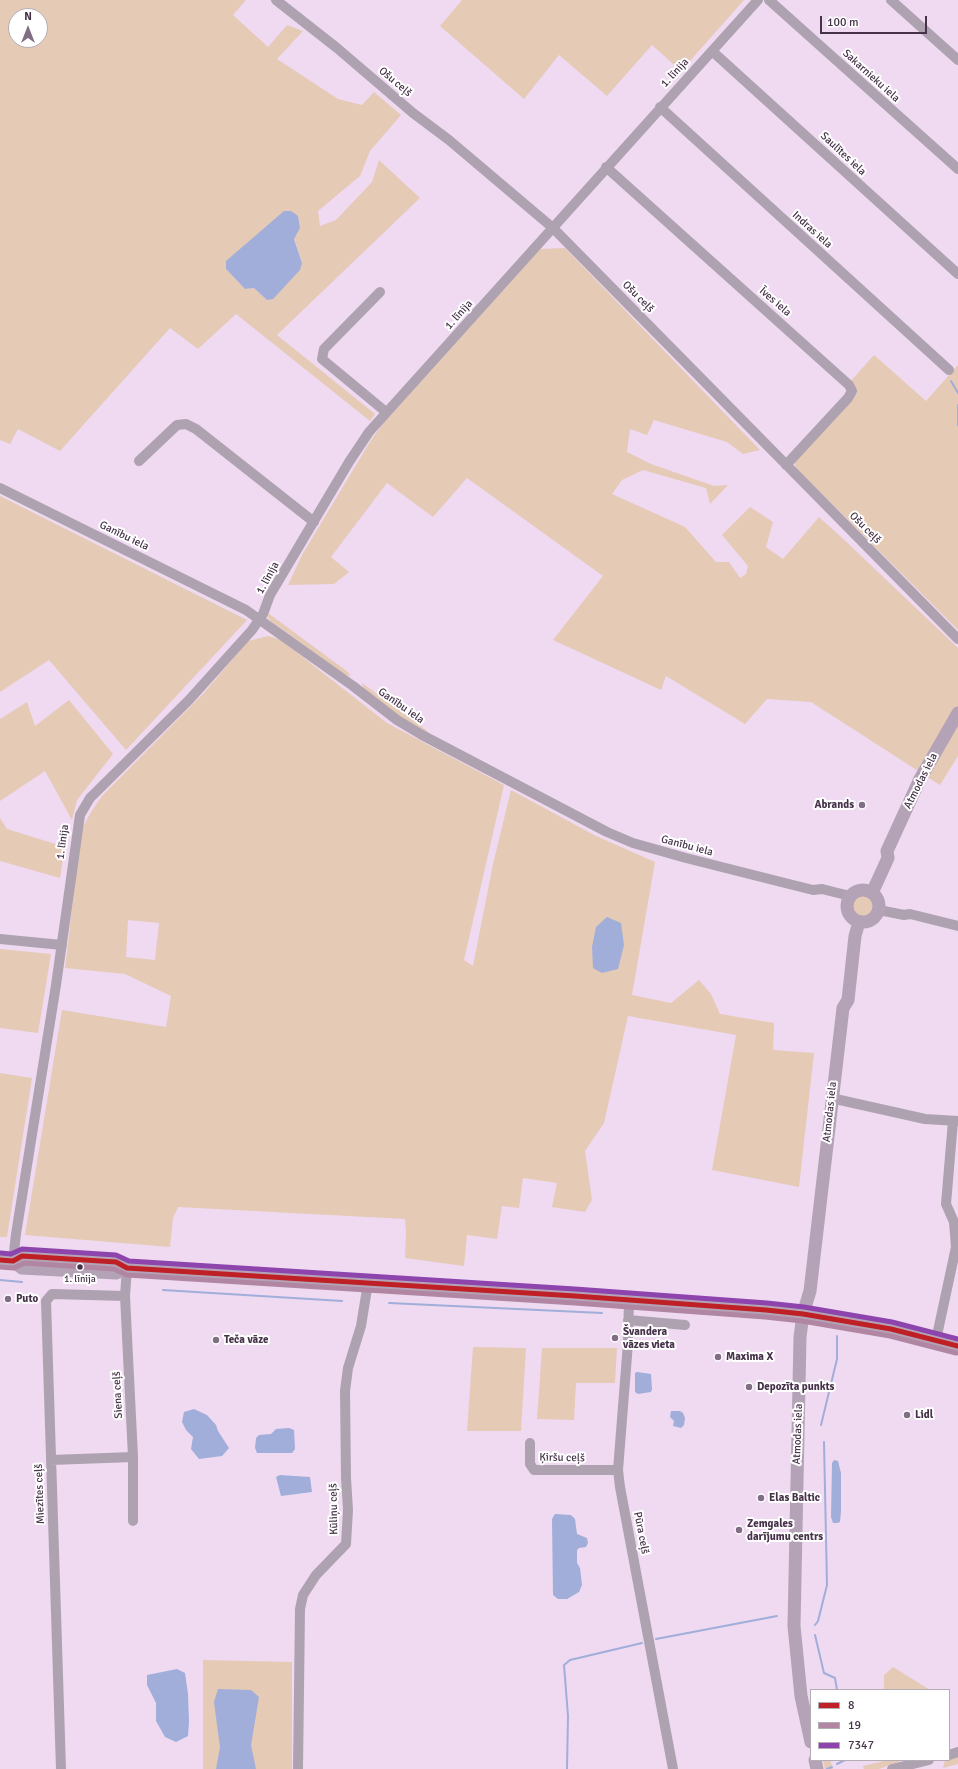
<!DOCTYPE html>
<meta charset="utf-8">
<style>
body{margin:0}
#map{position:relative;width:958px;height:1769px;overflow:hidden;background:#efdaf2;font-family:Signika,sans-serif}
canvas{display:block}
.legend{position:absolute;left:810px;top:1689px;width:140px;height:72px;box-sizing:border-box;background:#fff;border:1px solid #b5adb6;margin:0;padding:5px 7px;list-style:none;font-size:12px;color:#463249}
.legend li{display:flex;align-items:center;gap:8px;height:20px}
.legend b{width:20px;border:1px solid #b5adb6}
.north{position:absolute;left:8px;top:8px;width:40px;height:40px;box-sizing:border-box;background:#fff;border:1px solid #b5adb6;border-radius:50%;rotate:0deg;font-size:11px;font-weight:700;line-height:16px;text-align:center;color:#463249}
.north::after{content:'';display:block;margin:auto;width:14px;height:18px;background:#816d84;clip-path:polygon(50% 0,100% 100%,50% 72%,0 100%)}
.scale{position:absolute;left:820px;top:16px;width:107px;height:18px;box-sizing:border-box;border:2px solid #463249;border-top:0;padding-left:5px;font-size:12px;line-height:14px;white-space:nowrap;color:#463249;-webkit-text-stroke:3px #fff;paint-order:stroke}
</style>
<div id="map">
<canvas width="958" height="1769"></canvas>
<ul class="legend">
<li><b style="height:5px;background:#be2026"></b>8</li>
<li><b style="height:5px;background:#b186a2"></b>19</li>
<li><b style="height:5px;background:#8e44ad"></b>7347</li>
</ul>
<div class="north">N</div>
<div class="scale">100 m</div>
</div>
<script>
const c = document.querySelector('canvas').getContext('2d');
c.lineJoin = 'round';
function fill(path, color) {
  c.fillStyle = color;
  c.fill(path, 'evenodd');
}
function shape(rows) {
  const path = new Path2D();
  for (const r of rows) {
    if (r.length === 3) {
      path.moveTo(r[0] + r[2], r[1]);
      path.arc(r[0], r[1], r[2], 0, 2 * Math.PI);
      continue;
    }
    path.moveTo(r[0], r[1]);
    for (let i = 2; i < r.length; i += 2) path.lineTo(r[i], r[i + 1]);
  }
  return path;
}
function trace(path, color, width, dash) {
  c.strokeStyle = color;
  c.lineWidth = width;
  c.lineCap = dash ? 'butt' : 'round';
  c.setLineDash(dash || []);
  c.stroke(path);
}
function drawText(font, color, halo, rows, align = 'center') {
  c.font = font + ' Signika,sans-serif';
  c.lineWidth = 4;
  c.setLineDash([]);
  c.textBaseline = 'middle';
  c.strokeStyle = halo;
  c.fillStyle = color;
  for (const [text, x, y, turn = 0] of rows) {
    c.save();
    c.translate(x, y);
    c.rotate((+turn || 0) * Math.PI / 180);
    c.textAlign = isNaN(turn) ? turn : align;
    if (halo) c.strokeText(text, 0, 0);
    c.fillText(text, 0, 0);
    c.restore();
  }
}
const green = shape([
 [0,0,246,0,233,15,268,47,287,25,303,31,277,59,338,99,362,105,374,92,401,115,370,151,360,176,318,211,320,226,336,220,372,182,379,160,420,198,277,335,375,414,370,421,236,314,198,349,170,328,60,451,18,429,10,444,0,440],
 [16,16,40,16,40,40,16,40],
 [298,216,300,228,294,238,302,263,267,300,254,288,245,289,226,269],
 [462,0,744,0,681,71,652,45,607,96,559,55,524,99,440,26],
 [565,248,760,450,743,454,727,442,654,420,647,435,630,429,627,452,651,464,714,486,728,485,710,504,706,488,643,470,622,480,612,494,685,527,716,562,729,562,740,578,746,574,748,566,722,535,750,507,773,522,766,547,783,559,819,517,838,534,958,648,958,756,940,785,811,702,767,699,745,724,666,676,661,690,553,640,603,576,467,478,433,517,387,483,331,557,349,572,334,584,288,585,302,555,371,440,382,425,540,249],
 [874,355,926,401,958,365,958,630,796,468,794,461,857,393,851,381],
 [0,496,247,620,126,750,49,660,0,692],
 [268,613,348,672,351,676,345,675,272,622,268,618],
 [268,636,281,640,387,723,504,785,464,960,473,966,493,864,511,790,596,836,655,862,632,995,671,1003,699,980,711,994,720,1014,774,1023,773,1050,814,1053,799,1187,712,1170,736,1035,628,1016,604,1123,585,1151,592,1200,585,1212,552,1207,557,1183,523,1178,519,1208,502,1206,497,1239,467,1235,464,1266,405,1258,406,1231,405,1219,178,1207,173,1218,170,1247,25,1235,62,1010,166,1027,171,996,125,974,65,968,81,831,91,812,102,796,203,694,248,641],
 [128,920,159,923,155,960,126,957],
 [362,683,425,729,432,736,403,719,364,690],
 [69,700,113,754,77,800,72,820,45,771,0,801,0,719,27,702,35,726],
 [0,818,7,829,65,847,60,878,0,861],
 [863,906,11],
 [0,949,51,954,38,1033,0,1028],
 [0,1073,32,1078,7,1237,0,1237],
 [473,1347,526,1348,521,1431,467,1431],
 [542,1348,617,1348,615,1383,576,1383,574,1420,537,1419],
 [203,1660,292,1662,292,1769,203,1769],
 [893,1667,930,1690,884,1690,884,1675],
 [958,1756,958,1764,943,1768,945,1760],
 [823,1760,830,1760,833,1769,825,1769],
 [888,1760,904,1760,879,1769,864,1769,863,1766]
]);
const water = shape([
 [284,211,291,211,298,216,300,228,294,239,302,263,300,270,273,299,267,300,254,288,245,289,226,269,226,261],
 [607,917,621,923,624,945,618,969,602,973,593,968,592,947,596,927],
 [637,1372,651,1374,652,1389,651,1392,638,1394,635,1392,635,1373],
 [194,1409,207,1415,216,1425,218,1431,229,1448,222,1456,199,1459,191,1449,193,1437,186,1430,182,1422,184,1412],
 [671,1411,680,1411,683,1413,685,1418,684,1425,681,1428,673,1426,674,1421,670,1417],
 [289,1428,294,1430,295,1449,292,1453,257,1453,255,1448,256,1438,259,1435,271,1434,276,1429],
 [834,1460,838,1461,841,1473,841,1511,840,1522,837,1523,833,1523,831,1517,832,1463],
 [280,1475,310,1477,312,1492,281,1496,276,1477],
 [555,1514,571,1515,575,1519,577,1534,587,1538,588,1543,586,1547,579,1548,577,1550,577,1563,580,1568,582,1585,579,1592,567,1599,558,1599,553,1595,552,1519],
 [177,1669,185,1673,188,1694,189,1722,188,1736,176,1742,165,1737,156,1721,156,1703,147,1685,147,1675],
 [218,1689,251,1690,259,1697,251,1745,256,1769,216,1769,220,1747,214,1702]
]);
const stream = shape([
 [951,381,958,393],
 [958,405,958,425],
 [0,1280,22,1282],
 [163,1290,342,1301],
 [389,1303,602,1313],
 [821,1425,837,1359,837,1336],
 [815,1625,818,1621,827,1585,824,1442],
 [815,1635,824,1673,835,1678,837,1690],
 [656,1639,777,1616],
 [837,1764,845,1760],
 [567,1769,568,1716,564,1665,570,1660,642,1643],
 [827,1769,832,1767]
]);
const minor = shape([
 [276,0,337,48,413,113,449,140,553,228,958,639],
 [769,0,958,169],
 [891,0,958,60],
 [712,51,958,274],
 [660,107,949,370],
 [606,167,849,385,852,391,848,398,786,465],
 [380,292,324,349,322,359,386,412],
 [139,461,177,425,186,424,196,429,314,522],
 [0,488,246,610,353,686,397,720,422,735,607,832,633,843,686,858,789,884,813,890,822,889,850,896],
 [879,910,904,915,910,914,958,926],
 [0,939,62,945],
 [831,1098,925,1119,958,1121],
 [13,1261,16,1234,56,985,80,815,90,798,189,700,252,630,263,614,270,595,349,462,369,432,758,0],
 [127,1268,125,1296,133,1457,133,1521],
 [629,1300,628,1343,618,1470,620,1487,673,1769],
 [628,1320,685,1325],
 [936,1340,956,1247,954,1222,946,1204,953,1121],
 [530,1443,530,1464,534,1470,618,1470],
 [51,1460,133,1457],
 [949,1755,958,1752],
 [61,1769,46,1301,52,1294,125,1296],
 [298,1769,300,1609,303,1595,316,1575,346,1544,348,1510,346,1478,345,1391,348,1368,361,1326,368,1283],
 [892,1769,929,1760]
]);
const major = shape([
 [863,906,16],
 [872,893,888,858,887,851,920,779,958,713],
 [0,1260,13,1261,22,1256,116,1262,127,1268],
 [13,1261,22,1268,116,1273,127,1268,575,1296,766,1310,803,1314,891,1329,958,1346],
 [811,1742,801,1696,794,1626,800,1337,803,1314,810,1291,843,1008,848,1000,855,936,859,922],
 [815,1760,817,1769]
]);
const bus1 = shape([
 [0,1260,13,1261,22,1256,116,1262,127,1268,575,1296,766,1310,803,1314,891,1329,958,1346]
]);
const bus2 = shape([
 [0,1267,14,1268,24,1263,114,1269,127,1275,575,1303,765,1317,802,1321,890,1336,956,1353]
]);
const bus3 = shape([
 [1,1253,11,1254,22,1249,116,1255,129,1261,575,1289,767,1303,804,1307,892,1322,958,1339]
]);
const markers = [
 [862,805,4,"#816d84"],
 [80,1267,3.5,"#463249"],
 [8,1299,4,"#816d84"],
 [615,1338,4,"#816d84"],
 [216,1340,4,"#816d84"],
 [718,1357,4,"#816d84"],
 [749,1387,4,"#816d84"],
 [907,1415,4,"#816d84"],
 [761,1498,4,"#816d84"],
 [739,1530,4,"#816d84"]
];
const busNames = [
 ["1. līnija",80,1279]
];
const streetNames = [
 ["1. līnija",675,73,-47],
 ["Sakarnieku iela",871,76,42],
 ["Ošu ceļš",395,82,40],
 ["Saulītes iela",843,154,43],
 ["Indras iela",812,230,42],
 ["Ošu ceļš",638,297,45],
 ["Īves iela",775,302,41],
 ["1. līnija",459,315,-48],
 ["Ošu ceļš",865,528,45],
 ["Ganību iela",124,536,26],
 ["1. līnija",268,578,-61],
 ["Ganību iela",401,706,35],
 ["Atmodas iela",921,781,-63],
 ["1. līnija",63,842,-82],
 ["Ganību iela",687,846,15],
 ["Atmodas iela",830,1112,-84],
 ["Siena ceļš",118,1395,-93],
 ["Atmodas iela",798,1434,-88],
 ["Ķiršu ceļš",562,1458,1],
 ["Miezītes ceļš",40,1494,-92],
 ["Kūliņu ceļš",334,1509,-91],
 ["Pūra ceļš",641,1533,79]
];
const poiNames = [
 ["Abrands",854,805,"right"],
 ["Puto",16,1299],
 ["Švandera",623,1332],
 ["vāzes vieta",623,1345],
 ["Teča vāze",224,1340],
 ["Maxima X",726,1357],
 ["Depozīta punkts",757,1387],
 ["Lidl",915,1415],
 ["Elas Baltic",769,1498],
 ["Zemgales",747,1524],
 ["darījumu centrs",747,1537]
];
fill(green, '#e5cab6');
fill(water, '#a0aed9');
trace(stream, '#a0aed9', 2);
trace(minor, '#aea2b1', 10);
trace(major, '#b4a3b6', 13);
trace(bus1, '#be2026', 5);
trace(bus2, '#b186a2', 5);
trace(bus3, '#8e44ad', 5);
for (const [x, y, r, color] of markers) {
  const dot = new Path2D();
  dot.arc(x, y, r, 0, 2 * Math.PI);
  c.fillStyle = color;
  c.fill(dot);
  trace(dot, '#fff', 1.5);
}
drawText('10px', '#463249', '#fff', busNames);
drawText('11px', '#463249', '#fff', streetNames);
drawText('bold 11px', '#463249', '#fff', poiNames, 'left');
</script>
